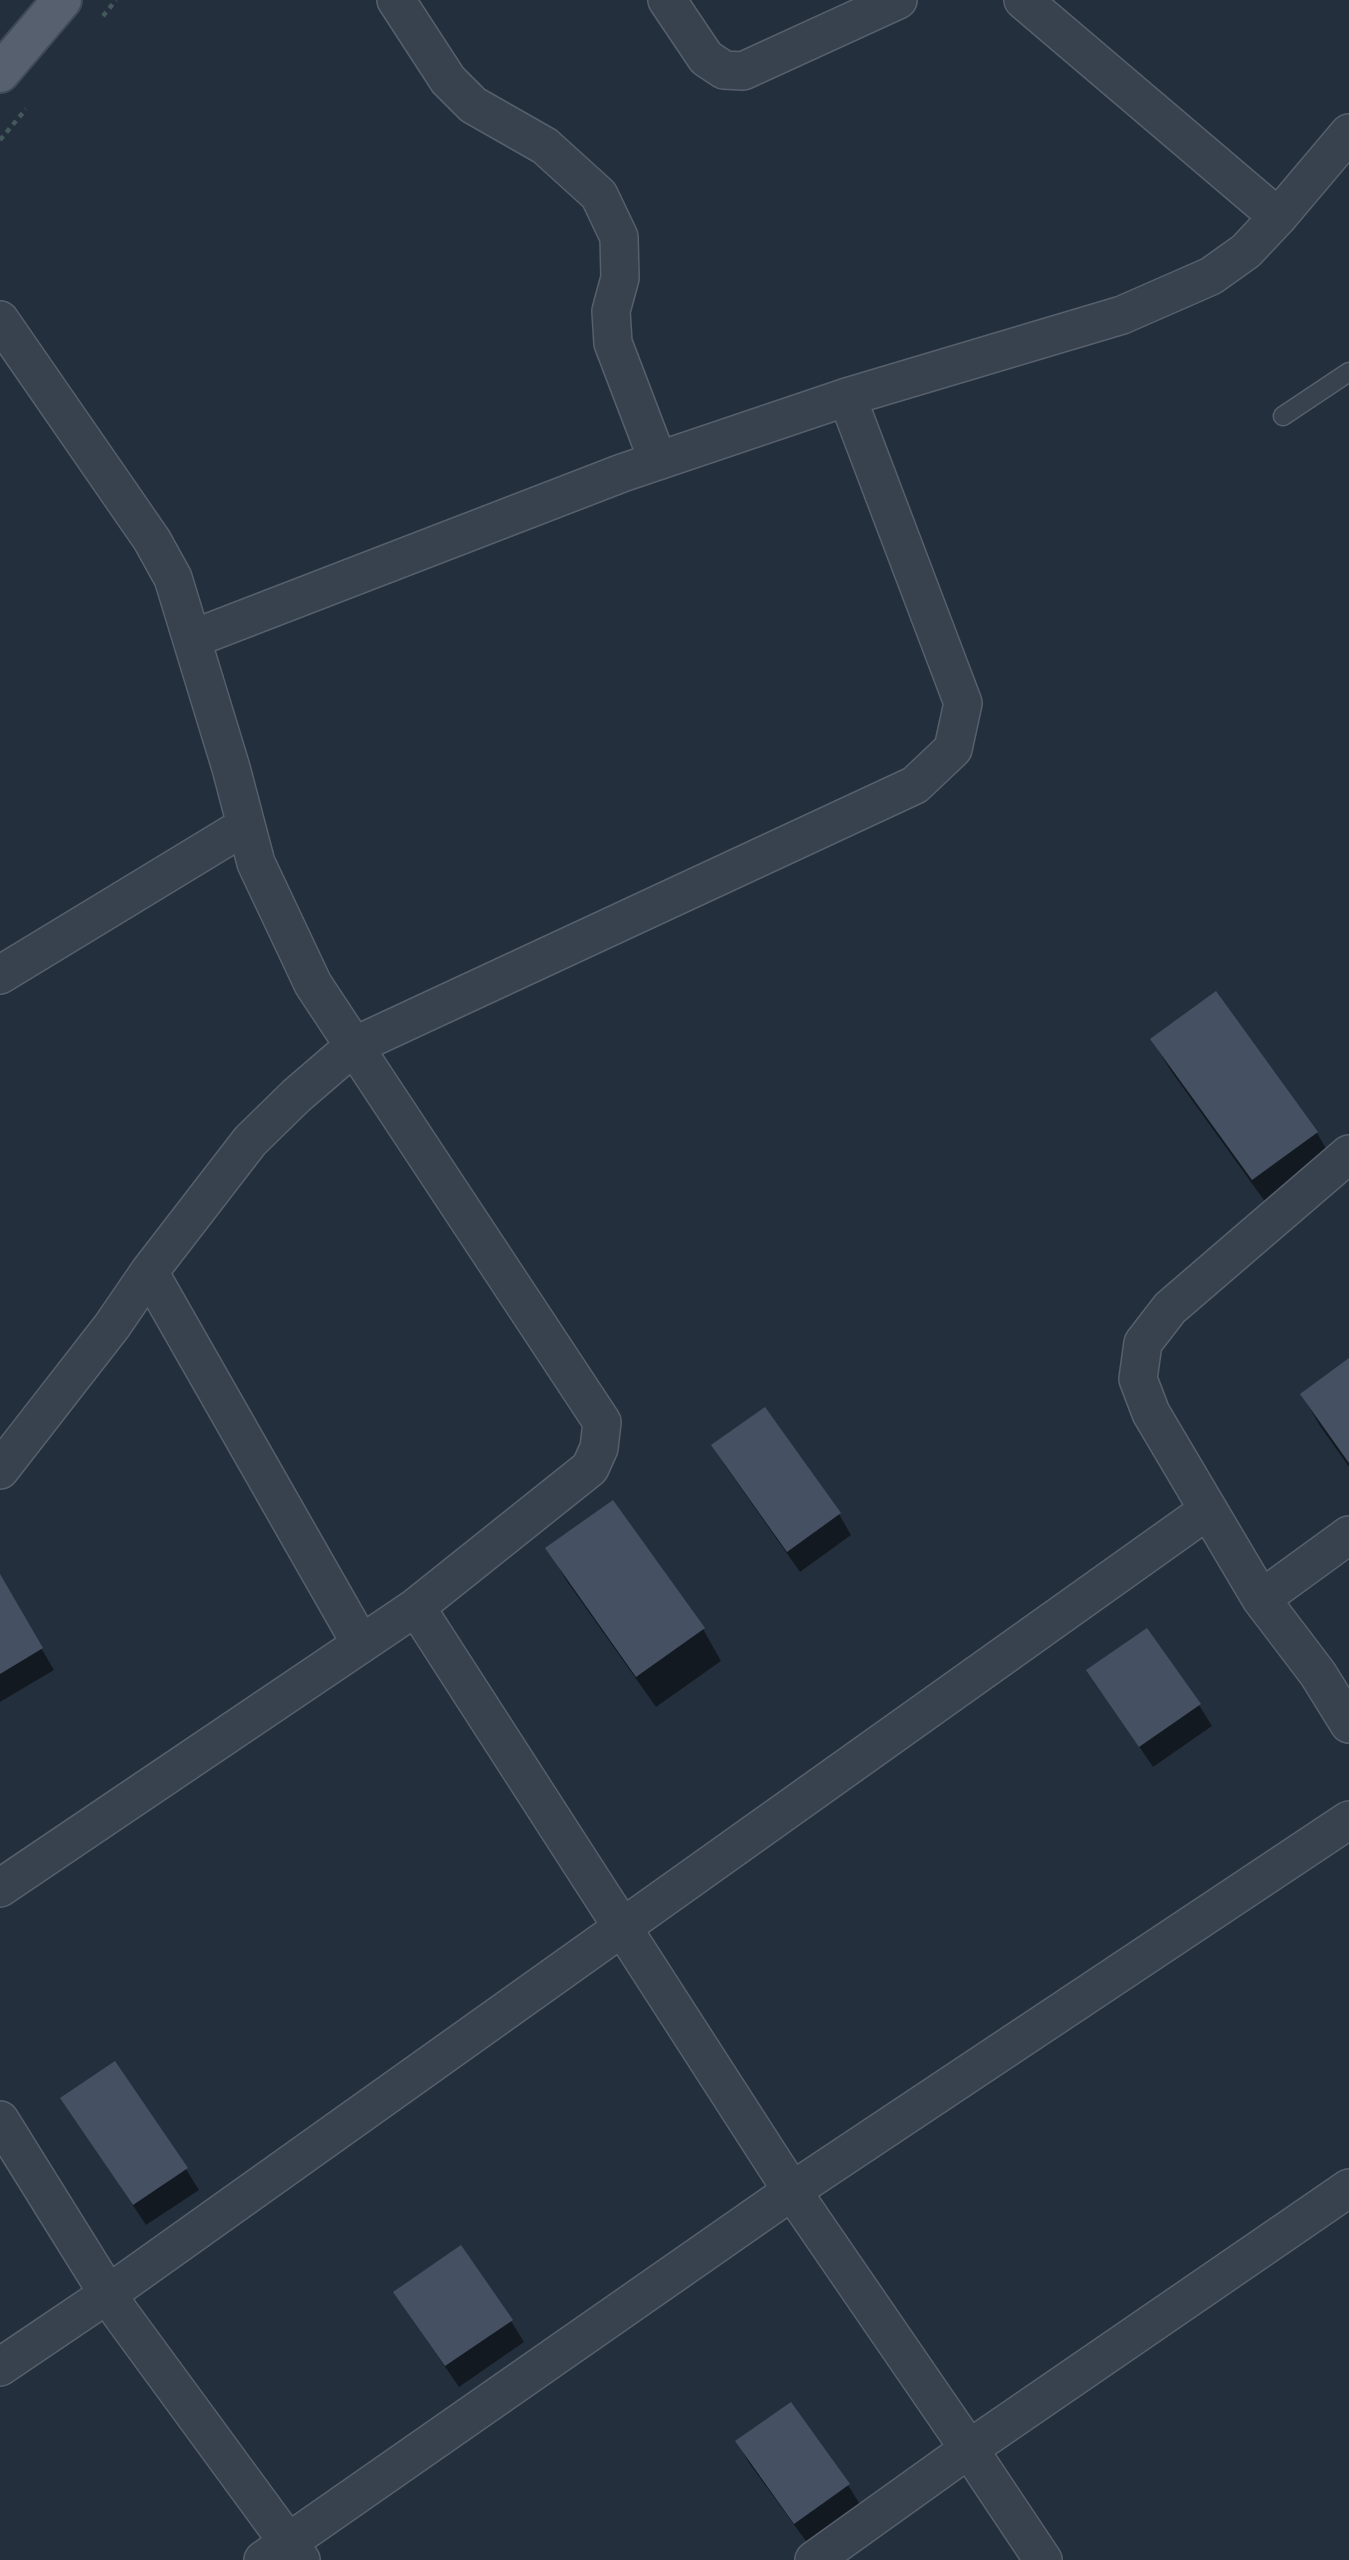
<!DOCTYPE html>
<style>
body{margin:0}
canvas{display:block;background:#242f3e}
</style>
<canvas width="1349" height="2560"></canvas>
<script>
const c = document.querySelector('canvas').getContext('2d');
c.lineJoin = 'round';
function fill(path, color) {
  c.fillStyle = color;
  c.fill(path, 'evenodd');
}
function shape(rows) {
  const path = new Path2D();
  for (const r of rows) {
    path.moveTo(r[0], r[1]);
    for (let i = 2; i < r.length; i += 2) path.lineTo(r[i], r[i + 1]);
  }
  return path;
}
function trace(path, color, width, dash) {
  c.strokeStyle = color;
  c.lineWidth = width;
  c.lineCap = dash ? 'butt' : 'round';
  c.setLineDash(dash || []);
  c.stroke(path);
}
const shadow = shape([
 [1152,1040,1317,1133,1335,1164,1271,1210,1171,1071],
 [1349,1361,1349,1467,1320,1426,1302,1395],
 [713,1446,839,1514,851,1535,800,1572,726,1467],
 [548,1549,703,1629,721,1661,656,1707,566,1580],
 [0,1577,54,1670,0,1702],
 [1088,1671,1199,1705,1212,1726,1153,1767],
 [62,2099,186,2169,199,2190,146,2225],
 [408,2313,511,2321,524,2342,459,2387],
 [737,2442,848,2485,861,2506,808,2544,749,2463]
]);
const building = shape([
 [1216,991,1318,1132,1252,1180,1150,1039],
 [1349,1358,1349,1463,1300,1394],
 [765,1407,841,1513,787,1552,711,1445],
 [613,1500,705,1628,636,1677,545,1548],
 [0,1574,43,1648,0,1674],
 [1147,1628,1201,1704,1139,1747,1086,1670],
 [115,2061,188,2168,133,2205,60,2098],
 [461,2245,513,2320,445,2366,393,2292],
 [791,2402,850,2484,794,2524,735,2441]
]);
const path = shape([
 [103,16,116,0],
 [0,140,26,109]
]);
const lane = shape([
 [1283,416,1349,372]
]);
const street = shape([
 [396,0,448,80,473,105,545,146,599,195,619,237,620,278,611,311,613,343,658,461],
 [667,0,706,58,724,70,743,71,898,0],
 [1023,0,1278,217],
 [0,320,152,540,173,578,231,768,256,863,313,984,602,1422,599,1448,590,1468,416,1607,0,1888],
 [192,639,622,473,847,397,1122,315,1211,276,1246,251,1278,217,1349,133],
 [0,975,245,826],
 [1349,1154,1170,1308,1143,1343,1138,1379,1151,1413,1261,1599,1318,1674,1349,1724],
 [149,1272,361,1644],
 [0,1470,112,1326,149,1272,250,1141,296,1096,354,1046,915,785,953,749,963,703,847,397],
 [1261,1599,1349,1535],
 [416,1607,792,2191,969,2449,814,2560],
 [0,2120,120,2313,301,2560],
 [0,2367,108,2294,1208,1510],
 [263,2560,792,2191,1349,1820],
 [1043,2560,969,2449,1349,2188]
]);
const primary = shape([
 [0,73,62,0]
]);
fill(shadow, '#0007');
fill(building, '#455162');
trace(lane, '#565f6c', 21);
trace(street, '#565f6c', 40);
trace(primary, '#414a57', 42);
trace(path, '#44595c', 4.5, [5, 5]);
trace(lane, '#38414e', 18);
trace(street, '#38414e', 37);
trace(primary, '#56606e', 38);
</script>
